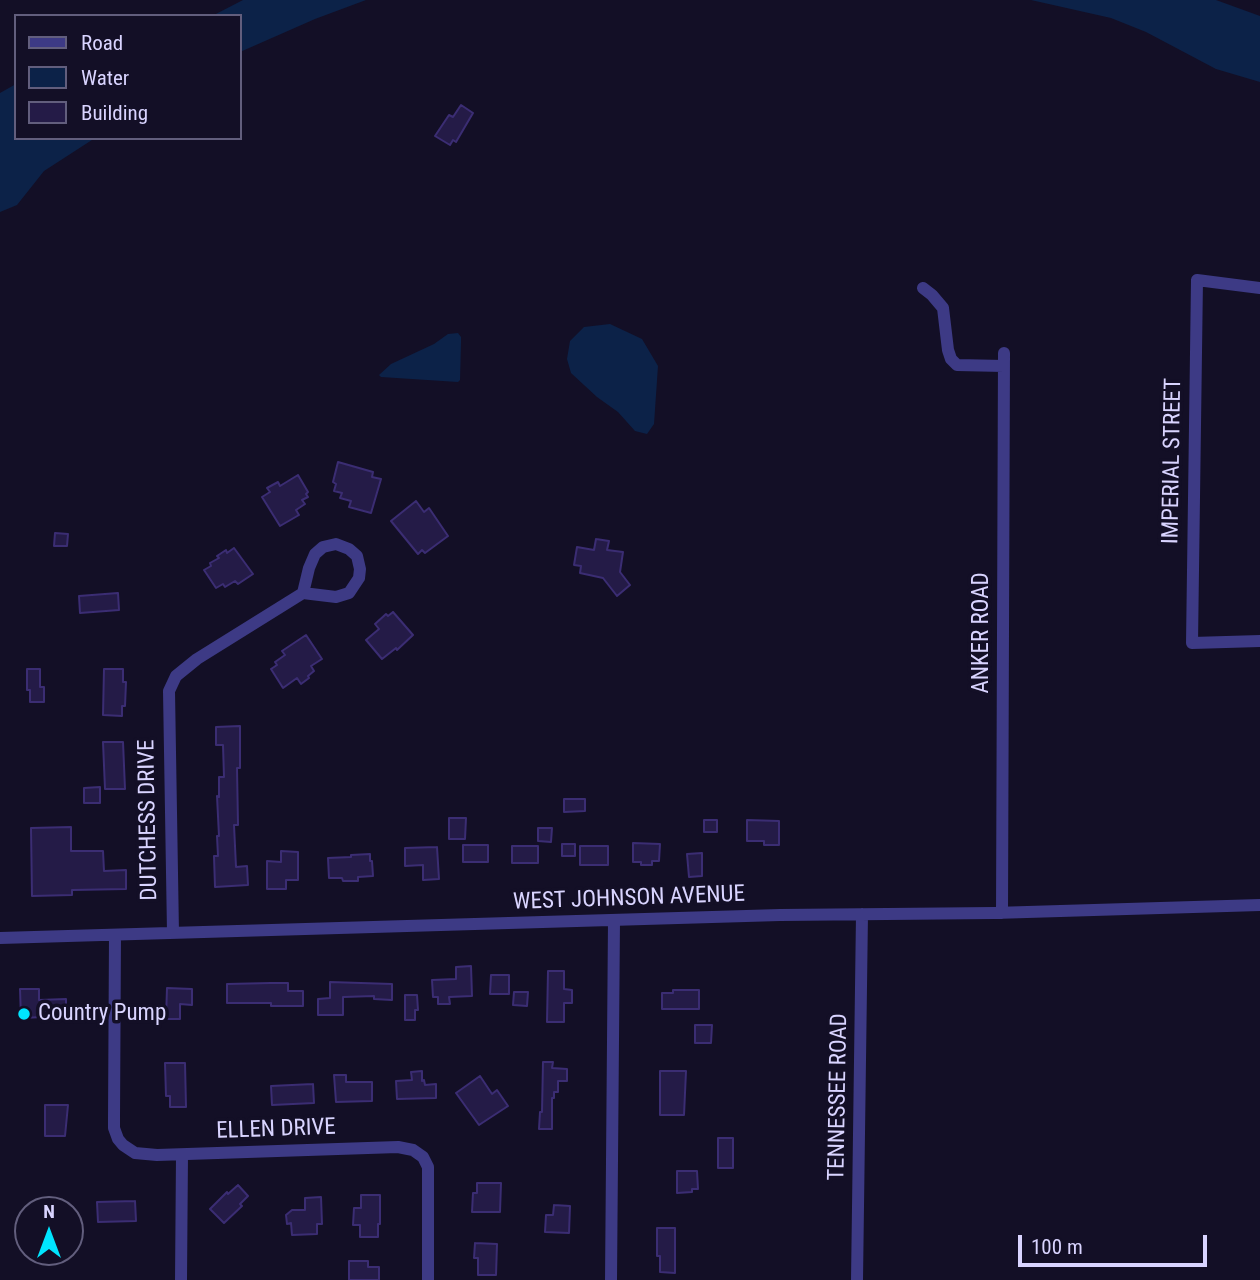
<!DOCTYPE html>
<style>
body{margin:0}
#map{position:relative;width:1260px;height:1280px;overflow:hidden;background:#130f26;font-family:"Roboto Condensed",sans-serif}
canvas{display:block}
.legend{position:absolute;left:14px;top:14px;width:228px;height:126px;box-sizing:border-box;background:#130f26;border:2px solid #625e7d;margin:0;padding:9px 12px;list-style:none;font-size:21px;color:#d9d4ff}
.legend li{display:flex;align-items:center;gap:14px;height:35px}
.legend b{width:35px;border:2px solid #625e7d}
.north{position:absolute;left:14px;top:1196px;width:70px;height:70px;box-sizing:border-box;background:#130f26;border:2px solid #625e7d;border-radius:50%;rotate:0deg;font-size:19px;font-weight:700;line-height:28px;text-align:center;color:#d9d4ff}
.north::after{content:'';display:block;margin:auto;width:24px;height:32px;background:#00e5ff;clip-path:polygon(50% 0,100% 100%,50% 72%,0 100%)}
.scale{position:absolute;left:1018px;top:1235px;width:189px;height:32px;box-sizing:border-box;border:4px solid #d9d4ff;border-top:0;padding-left:9px;font-size:21px;line-height:24px;white-space:nowrap;color:#d9d4ff;-webkit-text-stroke:5px #130f26;paint-order:stroke}
</style>
<div id="map">
<canvas width="1260" height="1280"></canvas>
<ul class="legend">
<li><b style="height:9px;background:#3d3a85"></b>Road</li>
<li><b style="height:19px;background:#0c2248"></b>Water</li>
<li><b style="height:19px;background:#241b47"></b>Building</li>
</ul>
<div class="north">N</div>
<div class="scale">100 m</div>
</div>
<script>
const c = document.querySelector('canvas').getContext('2d');
c.lineJoin = 'round';
function fill(path, color) {
  c.fillStyle = color;
  c.fill(path, 'evenodd');
}
function shape(rows) {
  const path = new Path2D();
  for (const r of rows) {
    path.moveTo(r[0], r[1]);
    for (let i = 2; i < r.length; i += 2) path.lineTo(r[i], r[i + 1]);
  }
  return path;
}
function trace(path, color, width, dash) {
  c.strokeStyle = color;
  c.lineWidth = width;
  c.lineCap = dash ? 'butt' : 'round';
  c.setLineDash(dash || []);
  c.stroke(path);
}
function drawText(font, color, halo, rows, align = 'center') {
  c.font = font + ' "Roboto Condensed",sans-serif';
  c.lineWidth = 7;
  c.setLineDash([]);
  c.textBaseline = 'middle';
  c.strokeStyle = halo;
  c.fillStyle = color;
  for (const [text, x, y, turn = 0] of rows) {
    c.save();
    c.translate(x, y);
    c.rotate((+turn || 0) * Math.PI / 180);
    c.textAlign = isNaN(turn) ? turn : align;
    if (halo) c.strokeText(text, 0, 0);
    c.fillText(text, 0, 0);
    c.restore();
  }
}
const water = shape([
 [243,0,366,0,315,19,240,52,240,16,212,16],
 [1031,0,1216,0,1260,16,1260,82,1216,69,1146,32,1111,18],
 [16,84,16,138,95,138,44,171,17,205,0,212,0,93],
 [610,324,642,339,658,366,654,424,647,434,635,431,618,412,597,397,571,373,567,359,570,341,584,327],
 [458,333,461,337,461,343,460,380,458,382,381,377,379,375,391,364,434,344,448,334]
]);
const building = shape([
 [461,105,473,113,456,142,453,140,450,145,435,136,449,115,453,117,461,105],
 [338,462,373,472,372,477,381,479,371,513,349,507,351,501,340,498,342,493,334,491,336,484,333,482,338,462],
 [298,475,308,492,306,494,308,497,302,500,305,504,296,510,299,515,280,526,262,497,270,492,267,488,278,482,280,486,298,475],
 [416,501,424,512,429,508,448,536,425,553,422,550,418,554,391,521,416,501],
 [55,533,68,534,67,546,54,546,55,533],
 [596,539,609,541,607,550,623,552,620,572,630,585,617,596,603,578,580,573,581,566,574,565,577,547,594,550,596,539],
 [234,548,253,574,238,584,235,581,225,587,223,584,216,588,204,570,211,566,210,563,219,558,217,556,226,550,227,553,234,548],
 [118,593,119,610,80,613,79,596,118,593],
 [393,612,413,635,397,650,396,648,382,659,366,640,379,629,375,624,386,614,388,616,393,612],
 [306,635,322,659,311,666,314,671,308,676,309,678,301,684,297,678,283,688,271,669,277,665,275,662,285,655,282,651,306,635],
 [27,669,40,669,40,687,44,687,44,702,30,702,30,690,27,690,27,669],
 [104,669,123,669,123,682,126,682,125,706,122,706,122,716,103,715,104,669],
 [240,726,240,768,237,768,238,825,234,825,236,867,247,866,248,885,215,887,214,856,218,856,217,836,219,836,217,796,219,797,219,777,224,777,223,745,216,745,216,727,240,726],
 [103,742,123,742,125,789,105,789,103,742],
 [100,787,100,803,84,803,84,788,100,787],
 [564,799,585,799,585,811,564,812,564,799],
 [449,818,466,818,465,839,449,839,449,818],
 [704,820,717,820,717,832,704,832,704,820],
 [747,820,779,821,779,845,764,845,764,841,747,841,747,820],
 [71,827,71,851,103,851,104,871,126,870,126,889,72,890,72,895,32,896,31,828,71,827],
 [538,828,552,828,551,842,538,841,538,828],
 [633,843,660,844,659,861,652,861,652,865,641,865,641,862,633,862,633,843],
 [562,844,575,844,575,856,562,856,562,844],
 [463,845,488,845,488,862,463,862,463,845],
 [512,846,538,846,538,863,512,863,512,846],
 [580,846,608,846,608,865,580,865,580,846],
 [437,847,439,879,423,880,423,865,405,866,405,848,437,847],
 [281,851,298,852,298,880,286,880,286,889,267,889,267,861,281,862,281,851],
 [702,853,702,876,689,877,687,854,702,853],
 [370,854,370,861,372,861,373,876,358,877,358,881,343,881,342,878,329,878,328,858,351,857,351,855,370,854],
 [471,966,472,996,449,997,450,1004,438,1004,438,997,433,997,432,980,456,979,456,967,471,966],
 [548,971,564,971,564,989,572,990,572,1003,564,1003,564,1022,547,1022,548,971],
 [491,975,509,975,509,994,490,994,491,975],
 [330,982,392,984,392,1000,374,999,374,996,343,997,343,1015,318,1015,318,999,330,998,330,982],
 [271,983,288,983,288,991,303,991,303,1006,271,1006,271,1003,227,1003,227,984,271,983],
 [167,988,192,989,192,1005,180,1004,180,1019,166,1019,167,988],
 [20,989,39,989,39,1000,66,999,66,1016,21,1018,20,989],
 [673,990,699,990,699,1009,662,1009,662,993,673,993,673,990],
 [514,992,528,992,527,1006,513,1005,514,992],
 [405,995,417,995,418,1010,415,1010,415,1020,405,1020,405,995],
 [695,1025,712,1025,711,1043,695,1043,695,1025],
 [543,1062,553,1062,552,1068,567,1069,567,1081,558,1081,558,1092,554,1092,554,1098,552,1098,552,1129,539,1129,540,1112,542,1112,543,1062],
 [165,1063,185,1063,186,1107,170,1107,170,1096,166,1096,165,1063],
 [422,1071,422,1081,424,1080,425,1085,436,1084,436,1098,397,1099,396,1081,412,1080,411,1072,422,1071],
 [660,1071,686,1071,684,1115,660,1115,660,1071],
 [334,1075,346,1075,346,1082,372,1082,372,1101,336,1102,334,1075],
 [480,1076,492,1094,497,1090,508,1106,479,1125,456,1093,480,1076],
 [313,1084,314,1103,272,1105,271,1086,313,1084],
 [45,1105,68,1105,65,1136,45,1136,45,1105],
 [718,1138,733,1138,733,1168,718,1168,718,1138],
 [677,1171,697,1171,698,1189,692,1189,692,1192,677,1193,677,1171],
 [477,1183,501,1183,500,1212,472,1212,473,1193,477,1193,477,1183],
 [238,1185,248,1196,240,1204,242,1206,224,1223,210,1209,227,1192,228,1194,238,1185],
 [361,1195,380,1195,380,1224,378,1224,378,1237,360,1237,360,1225,353,1225,354,1208,361,1208,361,1195],
 [321,1197,322,1224,317,1224,317,1234,292,1235,291,1223,287,1224,286,1215,292,1210,305,1210,305,1198,321,1197],
 [135,1201,136,1221,98,1222,97,1202,135,1201],
 [554,1205,570,1206,569,1233,545,1232,546,1215,553,1215,554,1205],
 [657,1228,675,1228,675,1273,660,1272,660,1256,657,1256,657,1228],
 [475,1243,497,1244,496,1275,478,1275,478,1258,474,1258,475,1243],
 [349,1261,368,1261,368,1267,379,1267,379,1280,349,1280,349,1261]
]);
const minor = shape([
 [923,288,932,295,943,308,948,350,951,359,957,365,1004,366],
 [1260,288,1197,280,1192,643,1260,641],
 [1002,913,1004,353],
 [173,933,169,691,176,676,197,659,303,593,336,597,349,593,359,578,360,569,357,556,349,549,336,544,323,547,315,554,309,568,303,593],
 [115,935,114,1118,114,1128,118,1139,123,1145,135,1153,157,1155,398,1147,413,1150,423,1157,428,1167,428,1280],
 [0,938,780,915,994,913,1260,905],
 [181,1280,182,1155],
 [611,1280,614,921],
 [857,1280,862,914]
]);
const markers = [
 [24,1014,7,"#00e5ff"]
];
const streetNames = [
 ["IMPERIAL STREET",1173,461,-89],
 ["ANKER ROAD",982,633,-90],
 ["DUTCHESS DRIVE",149,820,-91],
 ["WEST JOHNSON AVENUE",629,899,-2],
 ["TENNESSEE ROAD",839,1097,-89],
 ["ELLEN DRIVE",276,1130,-2]
];
const poiNames = [
 ["Country Pump",38,1014]
];
fill(water, '#0c2248');
fill(building, '#241b47');
trace(building, '#3b2d73', 2);
trace(minor, '#3d3a85', 12);
for (const [x, y, r, color] of markers) {
  const dot = new Path2D();
  dot.arc(x, y, r, 0, 2 * Math.PI);
  c.fillStyle = color;
  c.fill(dot);
  trace(dot, '#130f26', 2.5);
}
drawText('23px', '#d9d4ff', '#130f26', streetNames);
drawText('23px', '#d9d4ff', '#130f26', poiNames, 'left');
</script>
